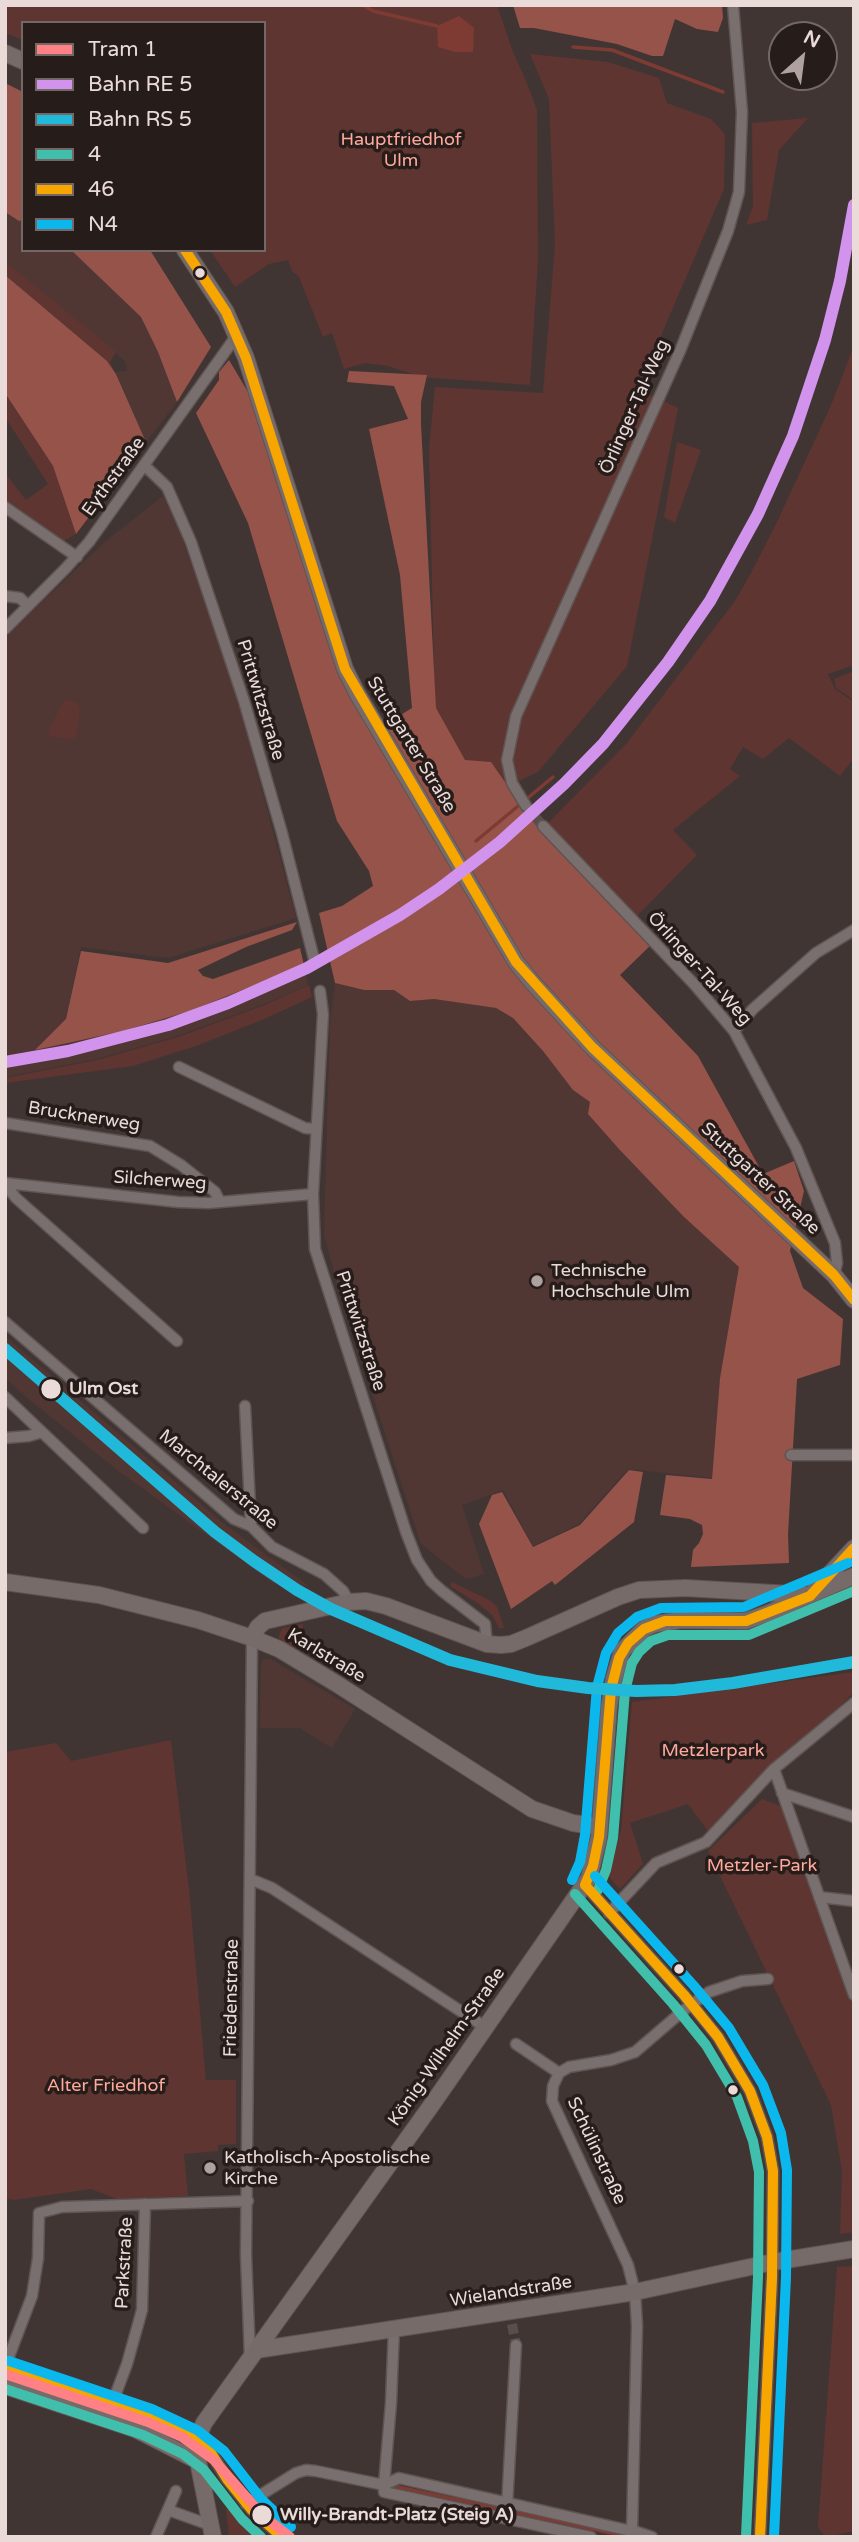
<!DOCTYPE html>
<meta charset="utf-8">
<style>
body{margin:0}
#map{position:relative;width:859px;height:2542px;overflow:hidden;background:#413534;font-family:"Varela Round",sans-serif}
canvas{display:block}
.frame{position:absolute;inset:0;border:7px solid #eadbd9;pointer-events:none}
.legend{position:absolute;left:21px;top:21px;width:245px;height:231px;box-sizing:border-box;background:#261c1a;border:2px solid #746866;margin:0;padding:9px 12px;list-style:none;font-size:21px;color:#eadbd9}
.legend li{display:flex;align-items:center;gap:14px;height:35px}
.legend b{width:35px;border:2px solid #746866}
.north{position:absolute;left:768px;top:21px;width:70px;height:70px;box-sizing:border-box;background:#261c1a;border:2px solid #746866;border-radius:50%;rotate:28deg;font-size:19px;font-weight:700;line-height:28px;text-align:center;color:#eadbd9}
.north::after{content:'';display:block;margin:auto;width:24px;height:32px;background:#afa19f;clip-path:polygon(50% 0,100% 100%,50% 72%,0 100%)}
</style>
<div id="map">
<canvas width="859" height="2542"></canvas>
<div class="frame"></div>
<ul class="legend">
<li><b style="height:9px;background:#ff8085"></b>Tram 1</li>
<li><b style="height:9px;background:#d193ec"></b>Bahn RE 5</li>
<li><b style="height:9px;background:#20b9da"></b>Bahn RS 5</li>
<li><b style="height:9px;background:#40c0ac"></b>4</li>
<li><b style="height:9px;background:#f7a600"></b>46</li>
<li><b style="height:9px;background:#0bb8ed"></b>N4</li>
</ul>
<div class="north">N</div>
</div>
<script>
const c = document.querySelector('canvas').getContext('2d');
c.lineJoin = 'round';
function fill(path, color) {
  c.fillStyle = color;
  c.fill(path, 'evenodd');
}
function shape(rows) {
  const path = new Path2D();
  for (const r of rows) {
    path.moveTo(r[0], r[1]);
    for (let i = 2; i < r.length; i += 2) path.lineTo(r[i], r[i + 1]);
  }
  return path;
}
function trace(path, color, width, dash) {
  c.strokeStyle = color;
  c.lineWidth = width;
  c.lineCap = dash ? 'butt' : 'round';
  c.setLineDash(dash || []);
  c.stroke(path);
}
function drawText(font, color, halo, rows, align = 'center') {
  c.font = font + ' "Varela Round",sans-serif';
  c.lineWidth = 7;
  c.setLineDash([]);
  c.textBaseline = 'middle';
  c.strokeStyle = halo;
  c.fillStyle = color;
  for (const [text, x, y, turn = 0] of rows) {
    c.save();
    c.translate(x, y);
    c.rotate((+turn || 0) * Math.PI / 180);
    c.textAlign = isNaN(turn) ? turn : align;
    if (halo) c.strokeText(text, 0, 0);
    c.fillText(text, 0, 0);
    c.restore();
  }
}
const built = shape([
 [5,212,19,221,23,220,23,250,71,250,141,317,158,352,177,402,146,442,116,372,127,371,125,361,5,261],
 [163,496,177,523,236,693,296,918,168,958,81,947,66,1019,123,1031,190,1011,304,965,308,985,267,1003,177,1036,97,1059,5,1077,5,637,106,541],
 [335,983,364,990,394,990,410,1001,434,999,496,1008,513,1018,543,1051,573,1090,590,1102,684,1217,740,1267,720,1378,712,1478,628,1469,579,1524,533,1546,503,1490,462,1505,484,1574,466,1579,421,1544,340,1294,324,1235,330,1024],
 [5,1336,224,1524,309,1586,273,1583,121,1473,30,1400,5,1378],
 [263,1659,270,1659,355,1709,332,1748,300,1728,260,1728,261,1664]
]);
const green = shape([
 [5,5,497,5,513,52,527,83,537,110,538,260,530,385,421,377,388,366,365,363,344,369,332,333,323,337,299,277,292,271,288,260,269,264,235,287,210,250,264,250,264,23,23,23,23,40,5,33],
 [530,54,608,62,659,78,667,103,711,119,725,134,724,189,638,389,678,408,627,666,538,772,484,798,435,716,429,449,435,387,543,393,555,244,549,99],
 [808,118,779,150,767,220,746,225,753,206,752,123],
 [5,261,116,352,110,362,115,372,107,361,5,275],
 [854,345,854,665,828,674,835,689,854,702,854,758,840,776,789,738,763,759,743,747,730,769,740,776,673,830,697,855,636,917,548,823,626,744,735,601,752,571,776,524,832,403],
 [5,393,53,466,76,534,65,540,62,546,5,505,5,473,26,500,48,484,5,417],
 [677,442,701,450,675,523,664,517],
 [854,671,854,700,836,688,834,679],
 [71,700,78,704,80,710,76,736,73,739,53,737,49,735,49,731,60,707,64,701],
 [309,985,312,997,262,1020,196,1046,133,1066,5,1083,5,1078,97,1060,178,1037,267,1004],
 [452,1582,491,1601,497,1607,504,1628,499,1628,492,1615,479,1604,450,1586],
 [303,1624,303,1633,295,1648,278,1638,282,1628],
 [854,1672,854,1692,711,1835,688,1804,630,1823,643,1864,620,1889,608,1876,621,1830,632,1702],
 [171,1740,189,1889,206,2080,236,2080,236,2144,218,2145,218,2151,184,2154,188,2196,117,2199,91,2189,13,2200,5,2198,5,1752,56,1743,71,1761],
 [762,1799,786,1808,854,1995,854,2232,840,2234,842,2171,831,2105,708,1851],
 [854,2266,854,2531,825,2537,818,2527,837,2267],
 [226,2509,232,2510,252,2537,229,2537]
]);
const forest = shape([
 [513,5,722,5,723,18,718,32,697,29,675,19,663,56,652,56,617,44,534,28,520,28],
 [5,83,23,92,23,220,19,221,5,212],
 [71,250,150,250,211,347,177,402,158,352,141,317],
 [5,275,107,361,116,374,146,442,76,534,53,466,5,393],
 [229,360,251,397,303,544,334,661,379,728,412,708,400,575,369,429,408,419,394,386,347,382,349,371,427,375,421,402,421,424,436,708,465,760,491,762,516,798,543,830,652,944,620,975,698,1056,763,1174,794,1161,804,1191,790,1251,803,1288,843,1319,840,1365,797,1379,788,1534,789,1563,691,1567,693,1550,699,1543,703,1534,702,1525,690,1519,660,1515,666,1475,712,1479,720,1378,739,1267,684,1217,619,1149,588,1114,590,1102,573,1090,543,1051,513,1018,496,1008,434,999,410,1001,394,990,364,990,335,983,319,913,342,906,373,886,369,871,337,821,248,523,196,413,219,380,219,372],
 [297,922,292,930,246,947,198,970,203,976,213,979,300,948,304,965,190,1011,123,1031,35,1050,66,1019,81,951,168,963],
 [629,1470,643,1472,634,1522,555,1585,552,1581,511,1609,479,1524,492,1495,502,1492,533,1547,580,1525]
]);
const water = shape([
 [459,16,474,28,473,52,455,52,438,47,437,26]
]);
const stream = shape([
 [363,5,373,11,437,26],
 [573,47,612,50,723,92],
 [476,841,553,777],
 [393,2486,501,2509],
 [509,2511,625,2536]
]);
const streetTunnel = shape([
 [526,806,543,826],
 [512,2324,516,2345]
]);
const street = shape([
 [144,465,167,487,191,542,244,701,282,833,314,959],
 [5,507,77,557],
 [5,596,20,598,28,606],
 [5,629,66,568,89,542,237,335],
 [526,806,512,783,507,760,516,716,680,351,728,231,739,192,742,112,733,5],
 [543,826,694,984,734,1031,796,1148,835,1243,837,1263,834,1275],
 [320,991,323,1014,313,1194,315,1249,406,1532,417,1560,431,1581,442,1591,485,1624,487,1644],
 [734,1031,753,1009,816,953,854,930],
 [179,1067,305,1128,316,1129],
 [5,1123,150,1146,181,1165,215,1192,220,1202],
 [5,1183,178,1202,209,1203,313,1194],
 [5,1184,16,1198,177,1341],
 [5,1322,234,1519,251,1526,272,1547,324,1574,343,1591,349,1602],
 [5,1397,143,1528],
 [245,1406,251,1526],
 [5,1438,29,1436,42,1432],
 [791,1455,854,1455],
 [774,1769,854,1995],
 [782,1793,854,1817],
 [250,1879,272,1888,485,2027],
 [585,1885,684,1995,718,2037,750,2091,767,2137,773,2171,772,2277,760,2537],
 [819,1897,854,1901],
 [609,1913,656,1863,706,1842,774,1769,854,1703],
 [516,2044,559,2073],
 [559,2073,553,2086,552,2101,628,2265,635,2292,637,2326,632,2531],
 [559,2073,569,2067,611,2060,635,2052,684,2010,709,1992,742,1981,768,1979],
 [250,2358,246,2255,252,1638],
 [5,2367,32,2296,38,2258,39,2213,62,2207,248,2201],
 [112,2404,127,2364,142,2310,145,2204],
 [198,2437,205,2443,227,2479,252,2510,282,2537],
 [384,2485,399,2478,636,2532],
 [384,2485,391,2403,394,2328],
 [246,2504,296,2473,306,2470,316,2471,384,2485,384,2492,591,2537],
 [507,2506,516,2345],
 [168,2510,210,2525],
 [156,2537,176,2491],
 [636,2537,637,2532,652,2537]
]);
const secondary = shape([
 [5,53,23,61],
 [185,250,226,312,246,358,345,669,357,693,516,962,532,982,592,1047,834,1275,854,1300],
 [5,1582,99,1595,198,1620,252,1638,279,1649,337,1684,532,1809,573,1823,600,1827],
 [814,1591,854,1548],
 [252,1638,258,1627,265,1621,349,1602,366,1601,386,1606,487,1644,501,1645,511,1644,526,1638,618,1597,639,1590,685,1588,808,1595],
 [256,2350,635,2292,773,2262,854,2249],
 [5,2367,164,2422,198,2437],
 [5,2386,135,2429,198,2461],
 [213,2537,197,2456,198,2437,204,2423,433,2103,589,1878,599,1837,609,1707,614,1678,622,1651,644,1629,655,1624,681,1620,746,1621,766,1614,854,1576]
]);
const bus1 = shape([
 [598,1890,606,1870,613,1838,625,1691,632,1663,639,1652,651,1641,668,1635,749,1635,854,1591],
 [575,1894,673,2004,706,2045,737,2097,753,2141,759,2172,758,2277,746,2536],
 [5,2389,143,2435,183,2454,204,2470,242,2519,261,2537]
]);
const bus2 = shape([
 [185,250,226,312,246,358,345,669,516,962,592,1047,834,1275,854,1300],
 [585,1885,684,1995,718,2037,750,2091,767,2137,773,2171,772,2277,760,2537],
 [585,1885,593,1866,599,1837,611,1689,619,1658,628,1643,644,1629,665,1621,746,1621,810,1596,854,1548],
 [5,2367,164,2422,198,2437,205,2443,227,2479,252,2510,282,2537]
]);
const bus3 = shape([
 [595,1876,694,1986,729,2028,763,2085,781,2133,787,2170,786,2277,774,2537],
 [572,1880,580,1862,585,1835,597,1687,606,1653,618,1633,637,1617,661,1608,744,1607,848,1563],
 [9,2361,152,2409,197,2430,224,2451,262,2500,291,2527]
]);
const rail1 = shape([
 [5,1062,68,1051,168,1025,228,1003,307,968,400,915,439,889,500,842,564,784,603,744,668,662,710,601,758,514,793,436,825,340,840,281,854,205]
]);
const rail2 = shape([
 [5,1349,215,1532,254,1561,297,1590,331,1609,450,1660,537,1681,588,1688,636,1691,675,1690,733,1683,854,1662]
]);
const tram1 = shape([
 [5,2374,148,2422,182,2437,214,2460,262,2515,290,2537]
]);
const markers = [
 [200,273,6,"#eadbd9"],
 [537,1281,7,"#afa19f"],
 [51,1389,11,"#eadbd9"],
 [679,1969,6,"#eadbd9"],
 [733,2090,6,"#eadbd9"],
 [210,2168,7,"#afa19f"],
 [262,2515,11,"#eadbd9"]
];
const parkNames = [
 ["Hauptfriedhof",401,140],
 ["Ulm",401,161],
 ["Metzlerpark",713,1751],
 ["Metzler-Park",762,1866],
 ["Alter Friedhof",106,2086]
];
const streetNames = [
 ["Örlinger-Tal-Weg",635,407,-66],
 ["Eythstraße",114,477,-54],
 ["Prittwitzstraße",260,700,73],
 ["Stuttgarter Straße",411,745,59],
 ["Örlinger-Tal-Weg",699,969,48],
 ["Brucknerweg",84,1117,9],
 ["Stuttgarter Straße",760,1179,43],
 ["Silcherweg",160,1181,4],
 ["Prittwitzstraße",360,1331,72],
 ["Marchtalerstraße",218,1480,39],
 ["Karlstraße",326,1656,31],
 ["Friedenstraße",232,1998,-89],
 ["König-Wilhelm-Straße",447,2047,-55],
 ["Schülinstraße",596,2151,65],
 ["Parkstraße",125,2263,-87],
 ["Wielandstraße",511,2292,-9]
];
const poiNames = [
 ["Technische",551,1271],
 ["Hochschule Ulm",551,1292],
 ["Katholisch-Apostolische",224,2158],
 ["Kirche",224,2179]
];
const stopNames = [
 ["Ulm Ost",69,1389],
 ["Willy-Brandt-Platz (Steig A)",280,2515]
];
fill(built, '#513733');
fill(green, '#5e3530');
fill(forest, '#95534a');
fill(water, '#7e3b34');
trace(stream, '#7e3b34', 3.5);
trace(streetTunnel, '#5a4e4d', 10, [10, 5]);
trace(street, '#5e5452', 13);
trace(secondary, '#5e5452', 18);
trace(street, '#786f6e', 10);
trace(secondary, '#776b69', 16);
trace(bus1, '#40c0ac', 10);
trace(bus2, '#f7a600', 10);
trace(bus3, '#0bb8ed', 10);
trace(rail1, '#d193ec', 12);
trace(rail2, '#20b9da', 12);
trace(tram1, '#ff8085', 10);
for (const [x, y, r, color] of markers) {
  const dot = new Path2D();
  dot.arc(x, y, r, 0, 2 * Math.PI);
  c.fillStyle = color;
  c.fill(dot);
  trace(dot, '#261c1a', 2.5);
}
drawText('18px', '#ffa99d', '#261c1a', parkNames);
drawText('18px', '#eadbd9', '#261c1a', streetNames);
drawText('18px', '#eadbd9', '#261c1a', poiNames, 'left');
drawText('bold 18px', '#eadbd9', '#261c1a', stopNames, 'left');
</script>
